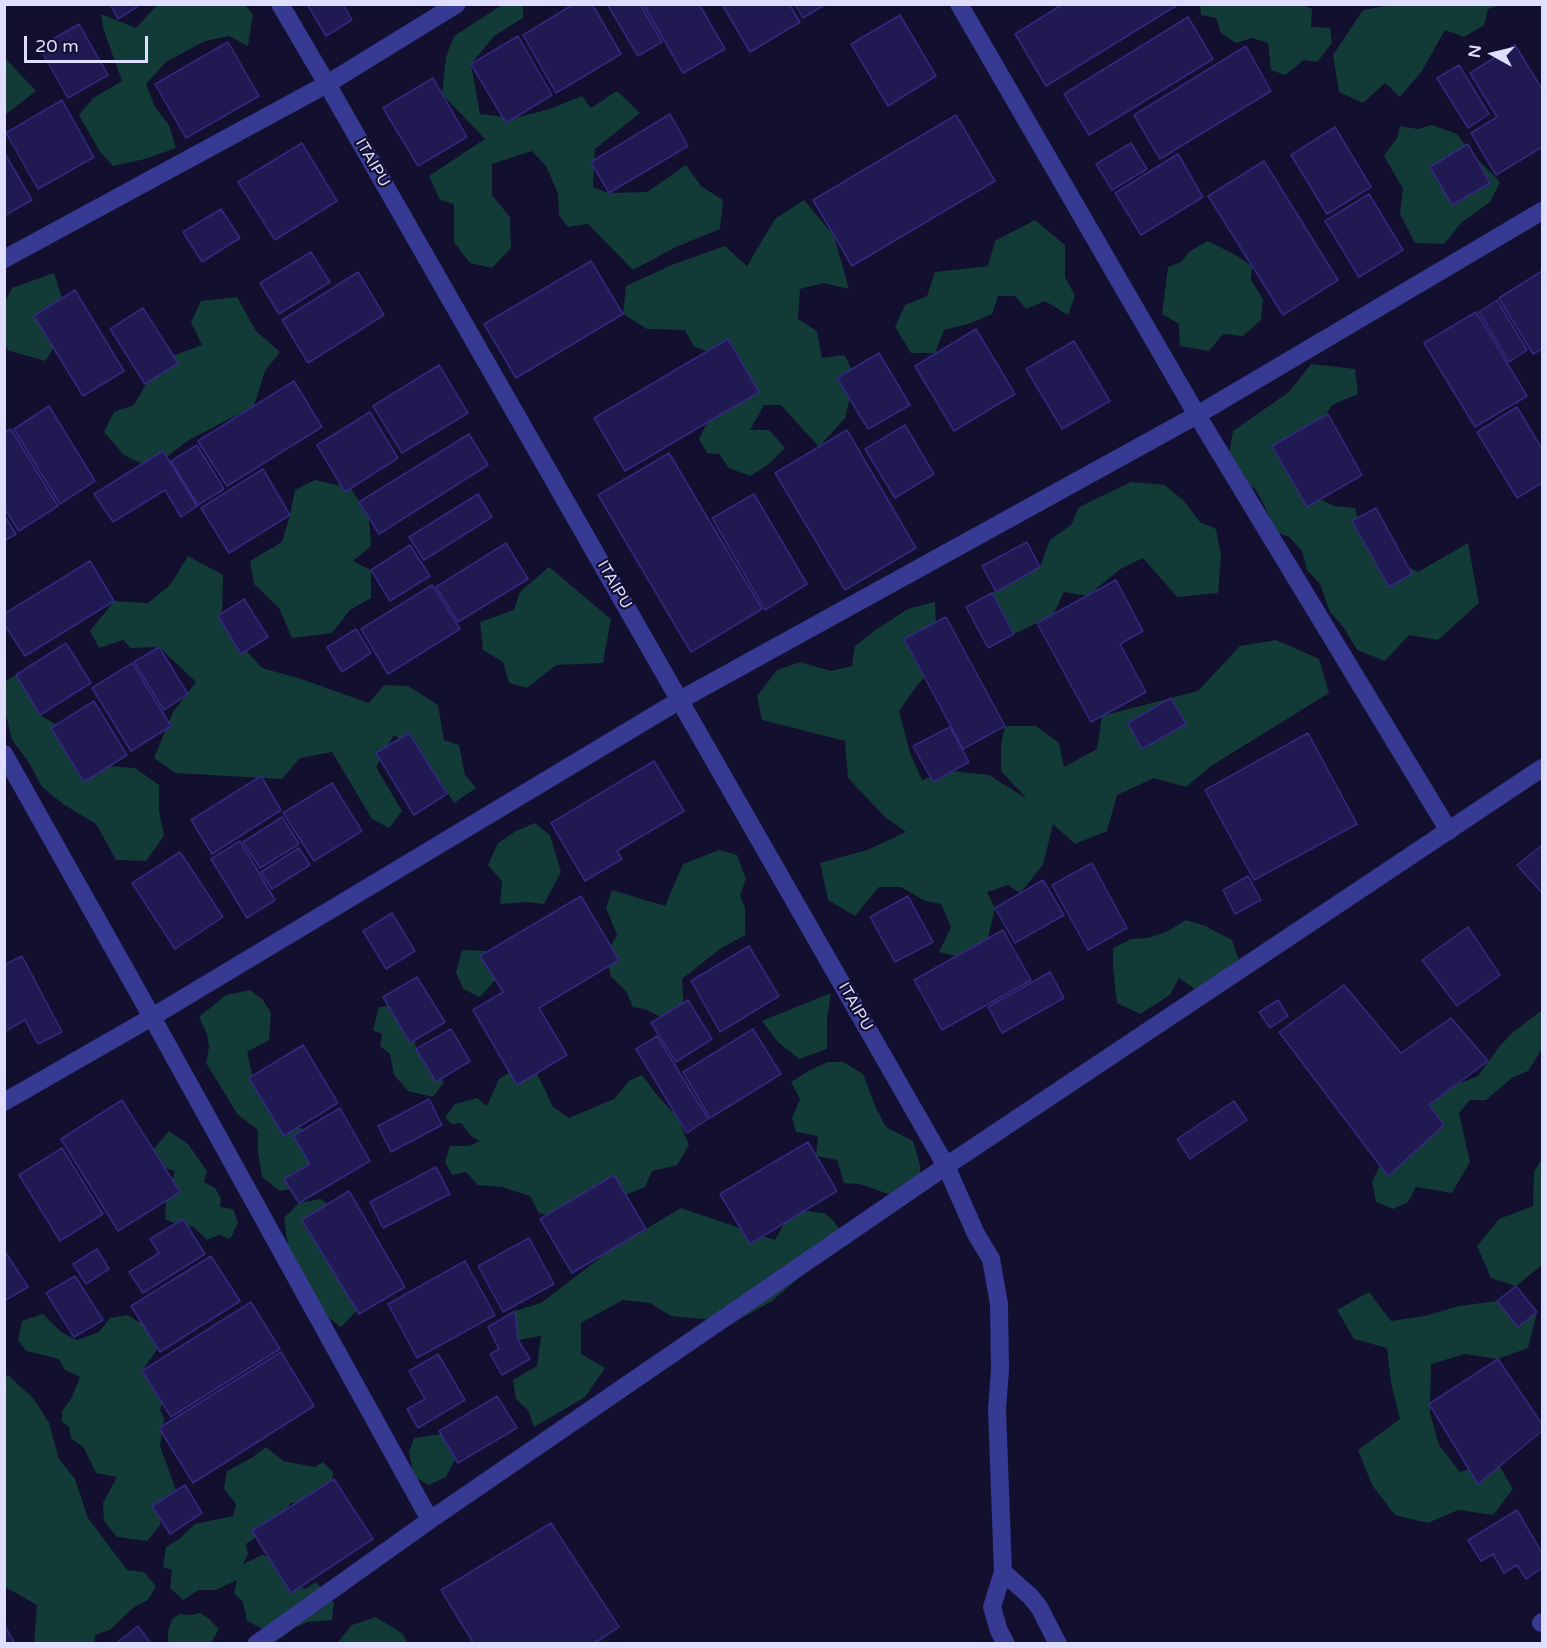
<!DOCTYPE html>
<style>
body{margin:0}
#map{position:relative;width:1547px;height:1648px;overflow:hidden;background:#120f2f;font-family:"Varela Round",sans-serif}
canvas{display:block}
.frame{position:absolute;inset:0;border:6px solid #dfdeff;pointer-events:none}
.north{position:absolute;left:1463px;top:24px;width:60px;height:60px;-webkit-text-stroke:4px #120f2f;paint-order:stroke;rotate:278deg;font-size:16px;font-weight:700;line-height:24px;text-align:center;color:#dfdeff}
.north::after{content:'';display:block;margin:auto;width:21px;height:27px;background:#dfdeff;clip-path:polygon(50% 0,100% 100%,50% 72%,0 100%)}
.scale{position:absolute;left:24px;top:36px;width:124px;height:27px;box-sizing:border-box;border:3px solid #dfdeff;border-top:0;padding-left:8px;font-size:18px;line-height:21px;white-space:nowrap;color:#dfdeff;-webkit-text-stroke:4px #120f2f;paint-order:stroke}
</style>
<div id="map">
<canvas width="1547" height="1648"></canvas>
<div class="frame"></div>
<div class="north">N</div>
<div class="scale">20 m</div>
</div>
<script>
const c = document.querySelector('canvas').getContext('2d');
c.lineJoin = 'round';
function fill(path, color) {
  c.fillStyle = color;
  c.fill(path, 'evenodd');
}
function shape(rows) {
  const path = new Path2D();
  for (const r of rows) {
    path.moveTo(r[0], r[1]);
    for (let i = 2; i < r.length; i += 2) path.lineTo(r[i], r[i + 1]);
  }
  return path;
}
function trace(path, color, width, dash) {
  c.strokeStyle = color;
  c.lineWidth = width;
  c.lineCap = dash ? 'butt' : 'round';
  c.setLineDash(dash || []);
  c.stroke(path);
}
function drawText(font, color, halo, rows, align = 'center') {
  c.font = font + ' "Varela Round",sans-serif';
  c.lineWidth = 4.5;
  c.setLineDash([]);
  c.textBaseline = 'middle';
  c.strokeStyle = halo;
  c.fillStyle = color;
  for (const [text, x, y, turn = 0] of rows) {
    c.save();
    c.translate(x, y);
    c.rotate((+turn || 0) * Math.PI / 180);
    c.textAlign = isNaN(turn) ? turn : align;
    if (halo) c.strokeText(text, 0, 0);
    c.fillText(text, 0, 0);
    c.restore();
  }
}
const green = shape([
 [157,5,245,5,253,14,248,46,229,36,205,41,166,62,146,84,155,107,169,125,176,148,145,159,113,166,100,152,79,115,93,98,122,81,103,28,101,14,136,28],
 [502,5,523,5,523,18,494,36,471,64,480,114,515,118,550,109,582,96,591,108,617,91,640,113,595,149,593,187,609,193,647,192,686,165,701,186,723,200,720,229,676,247,633,270,588,224,568,227,559,215,558,194,546,166,532,151,492,164,492,195,510,217,511,248,492,268,470,263,454,242,454,204,440,200,429,176,485,139,442,94,446,57,454,36],
 [1200,5,1303,5,1312,9,1311,27,1330,28,1332,43,1317,62,1304,60,1285,75,1271,70,1268,43,1252,38,1236,43,1221,33,1216,18,1201,15],
 [1392,5,1392,4,1502,5,1488,9,1484,25,1464,37,1445,30,1422,71,1400,97,1385,83,1363,103,1339,92,1333,55,1363,10],
 [5,58,36,91,5,115],
 [1432,125,1457,134,1476,158,1500,182,1490,202,1462,222,1444,244,1415,243,1400,214,1403,189,1384,156,1397,138,1400,126,1418,129],
 [804,200,834,236,849,289,823,283,800,289,798,319,817,331,822,358,845,355,855,378,845,418,819,447,781,405,764,405,750,430,769,430,785,448,769,464,750,476,729,468,719,454,707,453,699,439,707,423,744,401,751,379,721,355,694,347,685,330,647,329,623,314,626,286,674,264,725,246,747,266,775,219],
 [1035,220,1065,245,1065,277,1075,296,1068,315,1045,301,1026,309,1015,296,998,296,992,314,968,324,944,330,935,353,911,353,895,327,905,305,927,296,935,272,988,266,995,241],
 [1208,241,1237,256,1252,266,1251,280,1263,299,1261,320,1243,336,1223,334,1209,351,1180,346,1179,324,1162,314,1168,267,1181,262,1190,251],
 [54,273,70,322,45,361,7,350,5,340,4,304,12,288],
 [237,297,256,331,280,352,265,371,254,406,187,441,152,469,124,455,104,432,114,412,134,405,159,361,202,345,191,322,201,301],
 [1311,364,1355,369,1358,394,1332,405,1314,433,1306,493,1335,506,1355,508,1365,545,1418,572,1468,543,1479,603,1438,640,1409,635,1385,661,1357,650,1344,628,1330,612,1320,584,1307,570,1302,551,1289,537,1274,531,1265,507,1256,490,1227,467,1233,431,1289,392],
 [315,480,351,488,369,519,371,546,353,561,371,570,371,598,350,610,332,633,292,638,279,608,254,584,250,561,282,542,290,515,295,490],
 [1131,482,1165,485,1184,501,1200,522,1216,529,1221,556,1218,593,1177,597,1143,558,1122,568,1087,596,1064,592,1053,615,1014,634,978,630,977,601,1040,567,1050,540,1071,525,1079,507],
 [188,556,223,575,222,623,262,668,301,679,369,703,384,685,408,686,438,705,444,740,459,745,465,775,476,788,454,803,426,760,394,735,376,767,402,811,389,828,372,819,332,752,300,758,282,779,175,773,154,758,173,712,196,682,159,647,131,648,123,640,99,648,90,631,114,601,148,603,170,585],
 [549,567,611,619,603,663,556,665,527,688,509,683,503,662,483,650,480,622,514,610,520,592],
 [935,602,937,655,934,669,918,684,899,711,910,753,922,780,952,771,989,775,1027,799,1001,771,1001,745,1005,726,1036,726,1059,743,1064,767,1097,749,1102,716,1198,691,1240,646,1276,640,1319,659,1329,693,1211,766,1186,787,1154,778,1117,795,1107,831,1075,844,1053,824,1043,865,1020,893,1008,885,987,892,995,908,984,954,956,956,939,952,951,927,941,904,925,901,901,887,879,887,855,916,828,900,820,863,867,850,906,832,885,817,848,778,845,741,762,720,757,696,777,670,800,662,831,671,852,666,855,646,874,631,908,609],
 [26,669,45,683,40,715,67,731,91,765,135,768,159,785,159,811,164,836,146,861,116,860,96,824,63,804,42,787,28,761,12,740,6,715,4,682],
 [535,823,550,835,561,872,544,904,526,902,500,904,502,881,488,865,498,843,516,831],
 [719,850,737,855,746,879,740,895,745,908,745,935,720,949,682,979,684,1011,661,1017,645,1009,633,1007,626,991,611,977,606,953,617,935,606,908,612,890,665,906,683,864],
 [1186,920,1205,926,1232,940,1243,971,1198,991,1179,978,1170,995,1140,1014,1117,1003,1113,968,1113,948,1131,939,1147,938,1166,932],
 [462,950,487,951,503,971,480,997,463,989,456,972],
 [250,990,263,1000,271,1013,269,1040,247,1052,256,1090,273,1118,316,1134,324,1162,304,1186,280,1191,262,1177,258,1152,258,1130,238,1115,206,1063,209,1047,207,1034,199,1017,226,995],
 [831,993,827,1019,827,1049,799,1059,778,1042,762,1021],
 [389,1006,414,1031,416,1049,429,1071,444,1082,433,1097,408,1091,394,1075,390,1054,380,1046,382,1034,373,1030,379,1007],
 [1542,1010,1542,1049,1528,1071,1513,1077,1486,1100,1470,1100,1459,1113,1470,1162,1452,1193,1416,1187,1408,1202,1393,1209,1376,1202,1372,1182,1380,1165,1432,1101,1445,1089,1478,1076,1499,1047,1512,1033],
 [828,1062,843,1062,863,1074,876,1108,886,1127,913,1141,920,1165,920,1194,905,1200,860,1184,844,1183,837,1160,816,1156,818,1136,796,1132,792,1118,800,1099,791,1082,810,1070],
 [516,1068,537,1073,553,1107,569,1118,614,1099,629,1081,642,1075,657,1095,678,1118,689,1145,677,1165,652,1171,645,1187,626,1195,620,1186,593,1188,562,1219,539,1213,530,1196,502,1187,478,1185,466,1172,452,1175,445,1162,450,1146,469,1146,480,1141,471,1136,461,1123,451,1124,445,1117,455,1104,477,1098,487,1106,499,1079],
 [169,1131,188,1144,207,1171,204,1182,215,1188,221,1198,220,1207,233,1209,238,1223,230,1239,219,1235,207,1240,194,1227,179,1225,165,1219,166,1201,175,1171,156,1165,151,1152],
 [1542,1158,1542,1265,1516,1286,1491,1278,1477,1246,1499,1219,1533,1206,1534,1172],
 [321,1199,340,1214,361,1306,341,1327,318,1310,308,1281,292,1264,286,1234,284,1218,299,1203],
 [681,1208,775,1240,785,1222,805,1211,824,1213,832,1219,850,1244,831,1250,772,1301,735,1322,671,1316,650,1303,623,1300,581,1323,581,1354,605,1368,585,1397,534,1427,528,1410,516,1399,513,1380,537,1366,541,1336,518,1340,515,1311,541,1303,609,1251],
 [1369,1292,1391,1321,1425,1316,1459,1306,1497,1301,1537,1312,1528,1348,1498,1359,1465,1354,1431,1364,1430,1413,1439,1445,1460,1472,1496,1460,1513,1489,1493,1515,1458,1510,1428,1523,1395,1515,1372,1485,1358,1450,1400,1419,1391,1383,1387,1348,1354,1339,1337,1310],
 [43,1314,61,1332,77,1340,99,1332,110,1318,128,1315,137,1321,153,1327,161,1344,142,1371,156,1380,164,1399,160,1410,164,1418,160,1446,176,1490,160,1501,160,1525,147,1541,117,1537,104,1521,103,1503,117,1477,96,1473,84,1448,71,1438,69,1427,62,1422,62,1411,71,1399,80,1377,65,1370,59,1359,26,1351,18,1340,22,1321],
 [8,1375,34,1399,49,1423,59,1459,75,1479,88,1518,127,1570,144,1572,156,1586,148,1600,134,1607,110,1630,95,1635,94,1643,34,1643,37,1605,5,1587,4,1377],
 [448,1433,460,1450,446,1477,429,1485,414,1477,409,1452,414,1438],
 [266,1447,283,1461,315,1467,323,1462,333,1472,331,1487,312,1501,291,1503,272,1527,246,1544,248,1554,243,1564,262,1555,280,1560,297,1583,305,1589,316,1582,334,1603,332,1620,308,1622,294,1628,281,1638,247,1621,243,1602,234,1593,237,1580,216,1590,199,1590,183,1600,170,1588,172,1570,163,1567,166,1547,178,1540,195,1524,233,1516,236,1504,224,1489,227,1471,253,1457],
 [200,1613,209,1619,219,1629,211,1643,168,1643,168,1632,172,1619,180,1614,192,1615],
 [376,1617,403,1634,407,1643,337,1643,352,1625]
]);
const building = shape([
 [110,4,141,4,118,19,110,4],
 [307,4,343,4,352,20,326,36,307,4],
 [574,4,592,4,621,54,556,93,523,35,574,4],
 [607,4,640,4,662,42,638,56,607,4],
 [643,4,699,4,725,49,683,73,643,4],
 [722,4,789,4,800,22,750,52,722,4],
 [795,4,826,4,803,18,795,4],
 [1063,4,1179,4,1046,86,1015,34,1063,4],
 [900,15,936,76,888,106,851,44,900,15],
 [1188,17,1213,59,1089,135,1064,94,1188,17],
 [79,24,108,75,68,98,39,47,79,24],
 [518,36,552,95,506,123,471,64,518,36],
 [228,42,259,96,186,138,155,84,228,42],
 [1515,45,1542,89,1542,147,1496,175,1471,133,1497,117,1470,73,1515,45],
 [1246,46,1271,91,1160,159,1134,115,1246,46],
 [1459,65,1489,114,1468,128,1437,78,1459,65],
 [433,78,467,137,418,166,383,108,433,78],
 [62,100,94,157,38,189,6,133,62,100],
 [670,114,688,146,609,193,591,162,670,114],
 [956,115,995,181,852,266,813,200,956,115],
 [1335,127,1371,187,1327,214,1291,155,1335,127],
 [302,143,337,201,275,240,238,182,302,143],
 [1131,143,1147,169,1112,190,1096,164,1131,143],
 [1468,144,1490,183,1452,205,1430,167,1468,144],
 [4,152,32,200,4,216,4,152],
 [1178,154,1203,197,1141,235,1115,193,1178,154],
 [1264,161,1338,280,1283,315,1208,196,1264,161],
 [1369,194,1403,250,1359,277,1325,221,1369,194],
 [221,209,240,238,202,262,183,232,221,209],
 [311,252,330,282,279,314,260,283,311,252],
 [591,261,623,314,516,378,484,324,591,261],
 [1542,271,1542,349,1533,354,1499,298,1542,271],
 [358,272,384,315,308,363,282,320,358,272],
 [75,290,124,371,83,396,34,316,75,290],
 [1497,300,1527,350,1509,362,1479,312,1497,300],
 [143,308,178,363,145,384,110,329,143,308],
 [1476,312,1527,396,1475,427,1424,343,1476,312],
 [976,329,1015,394,954,431,915,366,976,329],
 [728,339,759,392,625,471,594,418,728,339],
 [1074,341,1110,401,1062,429,1026,369,1074,341],
 [879,353,910,405,868,429,837,378,879,353],
 [439,365,468,413,402,453,373,406,439,365],
 [294,381,322,427,227,486,198,441,294,381],
 [49,406,95,481,60,504,14,429,49,406],
 [1517,407,1542,449,1542,483,1517,498,1477,432,1517,407],
 [370,412,398,458,345,492,317,445,370,412],
 [1328,414,1362,475,1307,507,1272,446,1328,414],
 [905,425,934,474,895,498,865,449,905,425],
 [11,429,58,506,19,531,4,508,4,433,11,429],
 [847,430,916,548,845,590,775,473,847,430],
 [469,434,488,465,379,534,359,502,469,434],
 [197,445,224,489,198,505,171,461,197,445],
 [163,451,197,506,181,517,165,490,113,522,94,494,163,451],
 [669,453,762,609,691,652,598,495,669,453],
 [263,469,290,515,229,553,201,508,263,469],
 [478,494,492,517,424,560,409,537,478,494],
 [754,494,807,584,765,610,712,518,754,494],
 [1376,508,1412,574,1389,587,1352,521,1376,508],
 [4,515,16,534,4,541,4,515],
 [1027,542,1040,567,996,592,982,566,1027,542],
 [506,543,528,579,458,622,436,587,506,543],
 [410,545,430,576,390,601,371,570,410,545],
 [90,561,114,601,25,656,4,624,4,614,90,561],
 [1116,580,1143,631,1120,644,1146,692,1091,722,1037,623,1116,580],
 [432,585,460,629,388,674,361,629,432,585],
 [992,593,1014,634,988,648,966,607,992,593],
 [244,599,268,637,241,654,218,616,244,599],
 [946,617,1005,726,963,749,904,639,946,617],
 [356,629,371,653,342,672,327,647,356,629],
 [66,643,91,683,40,715,16,675,66,643],
 [159,647,188,694,164,710,134,662,159,647],
 [132,663,171,726,131,751,92,688,132,663],
 [1171,698,1186,724,1142,749,1128,723,1171,698],
 [94,701,127,755,84,782,51,728,94,701],
 [950,727,969,762,933,782,913,746,950,727],
 [409,733,447,794,414,815,376,753,409,733],
 [1308,733,1357,824,1254,880,1205,790,1308,733],
 [654,761,684,811,617,851,622,859,585,881,551,823,654,761],
 [261,776,281,810,212,854,191,820,261,776],
 [332,783,362,831,314,861,283,813,332,783],
 [282,817,299,844,260,868,243,842,282,817],
 [240,841,275,900,247,918,211,859,240,841],
 [1542,845,1542,893,1517,865,1542,845],
 [299,848,310,865,272,889,261,872,299,848],
 [180,852,223,917,175,949,132,883,180,852],
 [1092,863,1127,928,1088,950,1052,885,1092,863],
 [1248,876,1261,900,1235,914,1223,890,1248,876],
 [1043,880,1064,915,1015,943,995,908,1043,880],
 [581,896,619,960,539,1008,567,1055,517,1085,473,1010,503,992,480,956,581,896],
 [908,896,933,942,895,962,870,917,908,896],
 [392,913,415,951,386,969,363,931,392,913],
 [1468,927,1500,975,1457,1006,1422,960,1468,927],
 [1003,930,1031,980,942,1030,914,980,1003,930],
 [749,946,779,996,720,1032,691,981,749,946],
 [22,956,62,1032,38,1044,25,1020,4,1032,4,965,22,956],
 [1050,972,1064,998,1002,1033,988,1007,1050,972],
 [417,977,445,1022,410,1043,383,997,417,977],
 [1344,985,1401,1053,1451,1018,1488,1061,1429,1105,1444,1125,1388,1176,1279,1032,1344,985],
 [688,1000,712,1039,676,1062,651,1023,688,1000],
 [1278,1000,1288,1016,1270,1028,1259,1012,1278,1000],
 [451,1029,470,1061,436,1082,416,1049,451,1029],
 [753,1029,781,1074,710,1118,683,1072,753,1029],
 [657,1036,708,1119,687,1133,636,1049,657,1036],
 [303,1045,338,1103,284,1136,249,1078,303,1045],
 [429,1099,442,1125,391,1152,378,1126,429,1099],
 [122,1100,180,1192,118,1231,61,1139,122,1100],
 [1234,1101,1247,1120,1190,1159,1177,1139,1234,1101],
 [340,1108,370,1161,299,1203,284,1179,310,1164,293,1136,340,1108],
 [808,1142,837,1191,750,1244,720,1194,808,1142],
 [62,1148,103,1214,60,1241,19,1175,62,1148],
 [436,1167,450,1194,383,1228,370,1202,436,1167],
 [614,1175,646,1229,572,1273,540,1219,614,1175],
 [349,1191,405,1287,359,1314,302,1220,349,1191],
 [183,1219,205,1254,143,1293,129,1272,159,1253,150,1239,183,1219],
 [529,1238,554,1284,503,1312,478,1266,529,1238],
 [97,1249,109,1269,86,1284,73,1264,97,1249],
 [4,1250,28,1287,4,1301,4,1250],
 [211,1256,240,1301,160,1352,131,1306,211,1256],
 [465,1261,495,1315,417,1358,388,1304,465,1261],
 [75,1276,103,1320,74,1337,46,1293,75,1276],
 [1516,1286,1537,1312,1518,1327,1497,1301,1516,1286],
 [251,1302,280,1349,171,1417,142,1371,251,1302],
 [515,1311,518,1340,530,1359,502,1375,490,1354,499,1349,488,1327,515,1311],
 [281,1352,314,1406,193,1483,159,1428,281,1352],
 [438,1354,465,1400,418,1428,407,1409,425,1399,409,1371,438,1354],
 [1498,1359,1542,1424,1542,1431,1478,1484,1429,1404,1498,1359],
 [497,1396,517,1428,458,1463,439,1431,497,1396],
 [334,1479,373,1539,291,1593,252,1531,334,1479],
 [185,1485,202,1513,170,1534,152,1506,185,1485],
 [1517,1510,1542,1553,1542,1568,1526,1579,1517,1565,1504,1573,1493,1554,1481,1561,1468,1540,1517,1510],
 [551,1523,619,1627,593,1644,474,1644,441,1590,551,1523],
 [4,1624,15,1644,4,1644,4,1624],
 [138,1626,151,1644,115,1644,138,1626]
]);
const minor = shape([
 [280,4,327,84,946,1166,976,1234,991,1259,999,1304,1000,1370,997,1409,1003,1572,992,1607,999,1631,1006,1644],
 [959,4,1197,415,1449,831],
 [4,259,327,84,457,4],
 [4,754,152,1017,430,1520],
 [4,1102,152,1017,680,700,1197,415,1542,211],
 [1003,1572,1030,1596,1039,1607,1058,1644],
 [1541,1623,1542,1622],
 [256,1644,430,1520,946,1166,1542,768]
]);
const streetNames = [
 ["ITAIPU",372,163,60],
 ["ITAIPU",614,585,60],
 ["ITAIPU",855,1007,60]
];
fill(green, '#123a36');
fill(building, '#211a52');
trace(building, '#342981', 1.5);
trace(minor, '#363a93', 18);
drawText('16px', '#dfdeff', '#120f2f', streetNames);
</script>
